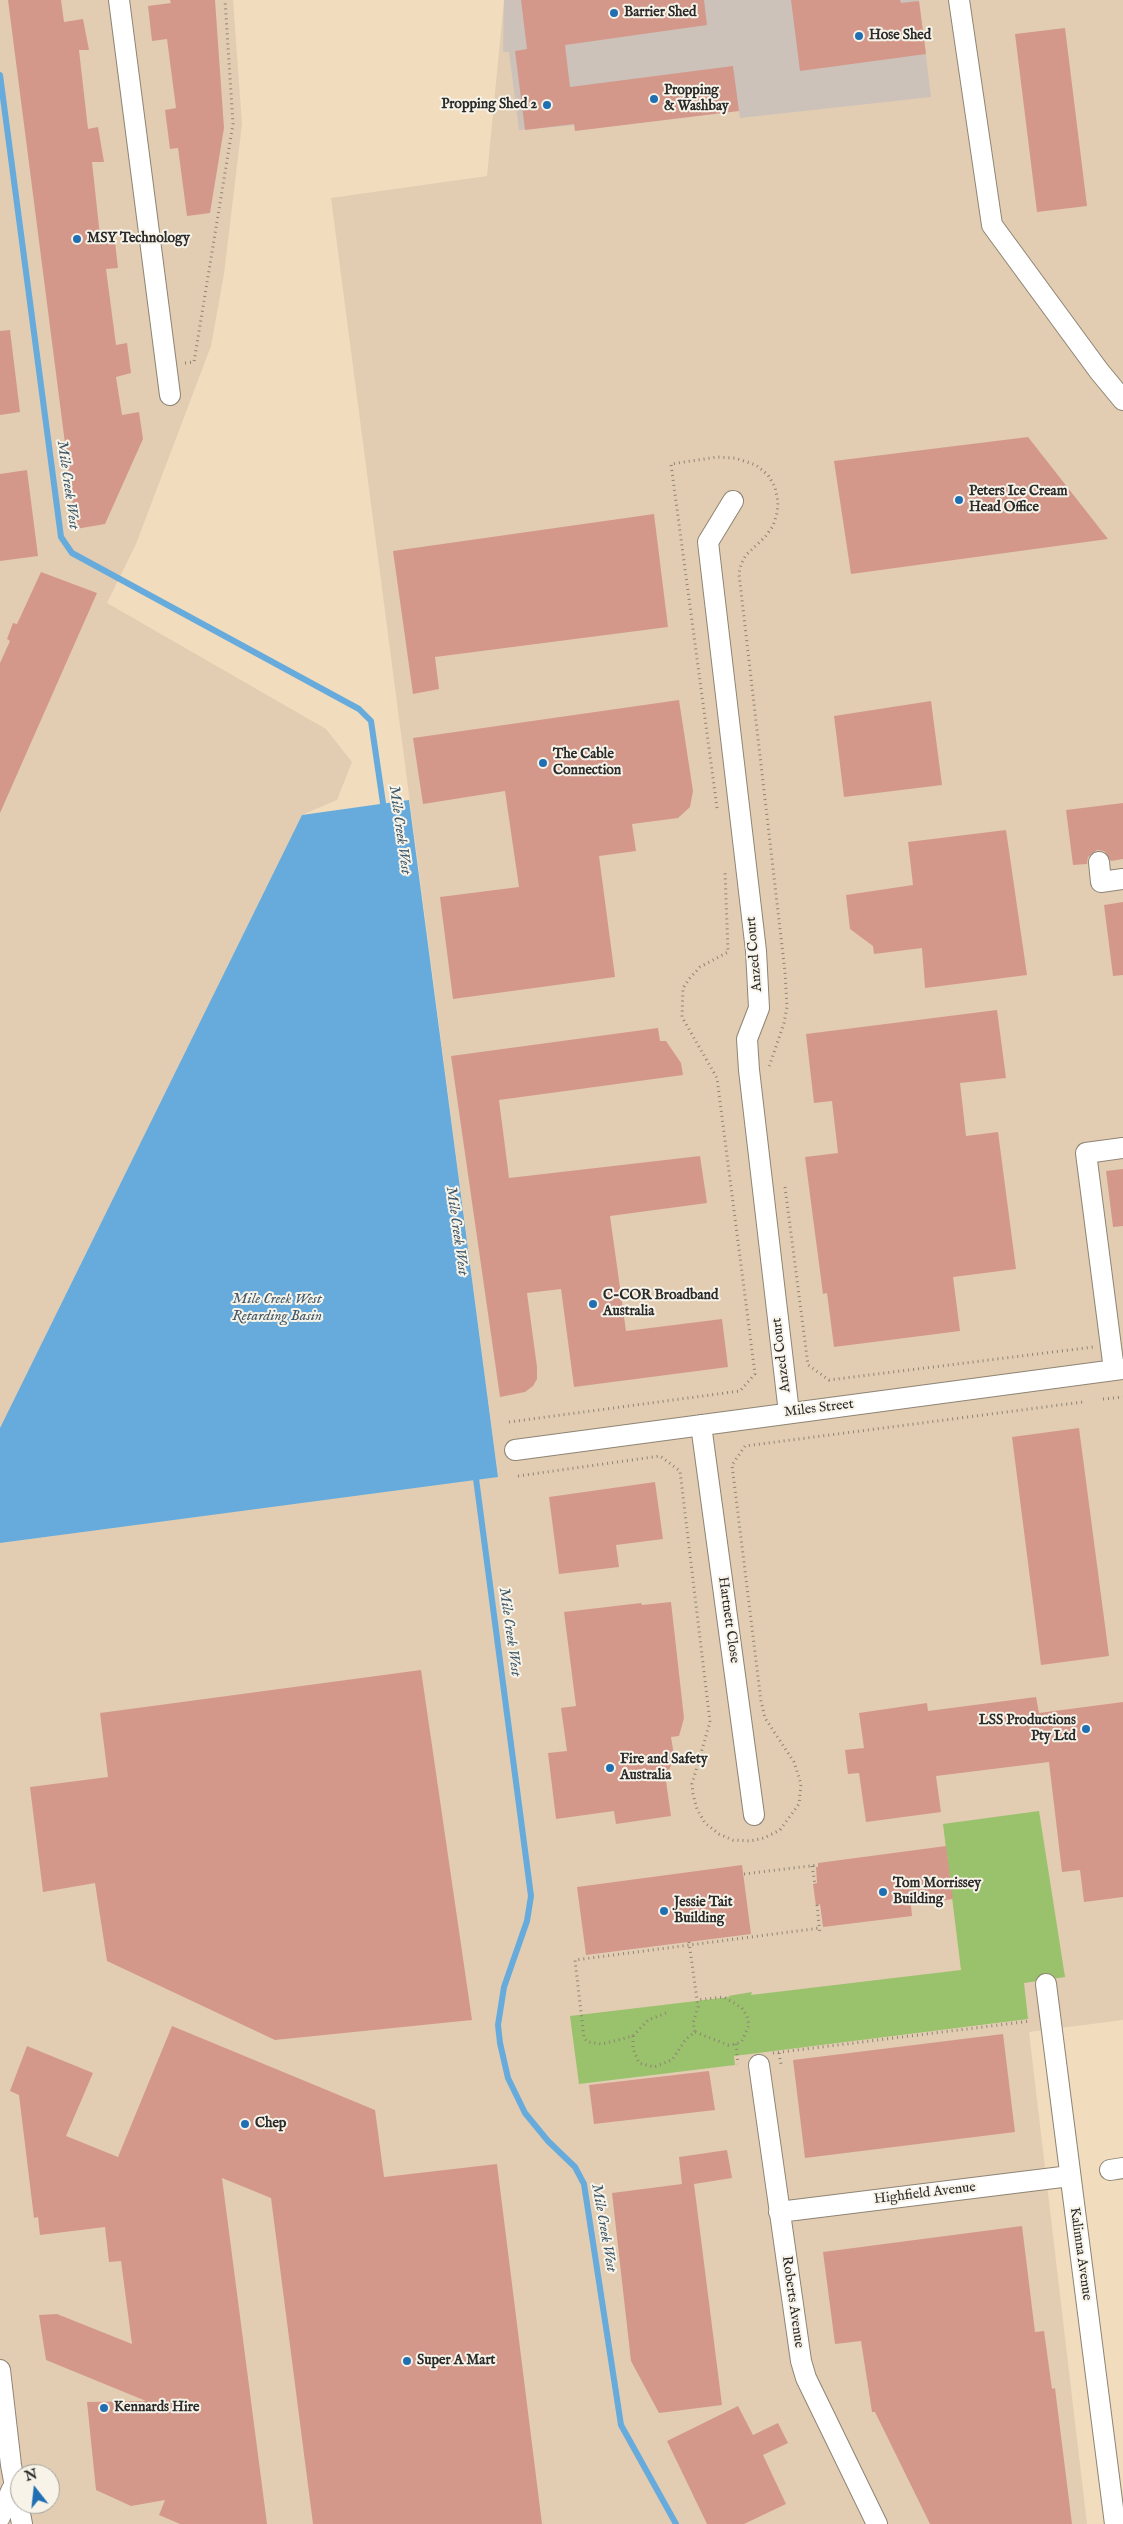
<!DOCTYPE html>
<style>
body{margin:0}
#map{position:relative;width:1123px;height:2524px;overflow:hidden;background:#f1dcbe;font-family:"IM FELL English",serif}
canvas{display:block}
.north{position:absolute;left:10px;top:2464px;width:50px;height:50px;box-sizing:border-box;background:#f7f3e8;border:1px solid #a5a39c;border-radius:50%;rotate:344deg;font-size:14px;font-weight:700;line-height:20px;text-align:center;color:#2b2b2b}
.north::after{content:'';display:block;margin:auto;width:18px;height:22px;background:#1f6fb2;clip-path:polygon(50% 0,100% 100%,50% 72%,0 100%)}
</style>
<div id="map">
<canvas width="1123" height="2524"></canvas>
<div class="north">N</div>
</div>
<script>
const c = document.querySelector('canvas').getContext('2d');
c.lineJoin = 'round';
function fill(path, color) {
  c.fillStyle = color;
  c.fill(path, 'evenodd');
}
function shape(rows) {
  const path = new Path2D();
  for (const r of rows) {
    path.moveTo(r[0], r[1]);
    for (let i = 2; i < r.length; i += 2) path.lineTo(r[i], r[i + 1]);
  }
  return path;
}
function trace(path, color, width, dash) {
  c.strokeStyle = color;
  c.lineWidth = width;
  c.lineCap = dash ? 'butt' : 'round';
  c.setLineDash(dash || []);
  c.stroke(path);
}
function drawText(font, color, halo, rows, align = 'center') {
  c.font = font + ' "IM FELL English",serif';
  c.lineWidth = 4;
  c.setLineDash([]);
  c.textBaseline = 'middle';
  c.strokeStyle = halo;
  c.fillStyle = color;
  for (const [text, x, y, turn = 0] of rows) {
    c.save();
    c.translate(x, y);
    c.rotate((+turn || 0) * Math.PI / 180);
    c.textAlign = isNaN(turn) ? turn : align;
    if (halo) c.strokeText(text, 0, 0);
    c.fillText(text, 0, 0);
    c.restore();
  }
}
const built = shape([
 [0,0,233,0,242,124,224,274,211,346,136,544,107,603,326,729,352,762,337,800,302,815,0,1428],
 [504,0,1123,0,1123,2020,1029,2032,1087,2524,35,2524,0,2510,0,1543,498,1476,331,198,487,176],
 [20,2474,50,2474,50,2504,20,2504]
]);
const industrial = shape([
 [504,0,919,0,931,97,740,118,739,111,519,130,509,52,503,52]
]);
const green = shape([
 [1039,1811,1065,1977,1024,1983,1028,2019,734,2056,735,2065,579,2084,570,2016,730,1997,728,1996,752,1992,751,1995,961,1970,943,1824]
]);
const water = shape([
 [409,800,498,1477,0,1543,0,1428,302,815]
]);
const stream = shape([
 [0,75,61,537,72,553,359,709,371,721,384,810],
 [475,1471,531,1896,527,1921,504,1987,498,2025,500,2043,508,2078,525,2113,548,2141,575,2167,584,2184,621,2425,676,2524]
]);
const building = shape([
 [8,0,61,0,64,22,83,19,89,50,79,50,88,129,98,127,104,162,92,162,100,236,114,233,118,268,106,269,116,345,127,343,131,373,116,377,122,415,139,412,143,439,105,524,76,529],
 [170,0,215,0,224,128,210,213,187,216,178,148,170,149,165,110,176,108,167,39,152,41,148,6,171,3],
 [521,0,704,0,707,25,565,45,570,87,733,66,739,111,575,131,574,124,525,130,515,51,527,49],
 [791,0,900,0,901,3,919,1,926,54,800,71],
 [1065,28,1087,206,1037,212,1015,34],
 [10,330,20,412,0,415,0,331],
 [1028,437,1108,539,851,574,834,461],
 [27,470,38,556,0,561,0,474],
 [654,514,668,627,435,657,439,689,413,694,393,551],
 [41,572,97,593,0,813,0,663,10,641,7,639,13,623,17,624],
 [679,700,693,791,690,807,678,818,632,824,636,851,599,856,615,977,453,999,440,897,519,887,505,791,423,804,413,738],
 [931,701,942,785,844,797,834,716],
 [1123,803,1123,859,1111,861,1104,851,1097,850,1088,857,1087,864,1073,865,1066,810],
 [1006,830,1027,975,925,988,922,948,874,954,873,946,850,929,846,895,913,885,908,842],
 [1123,902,1123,975,1113,976,1104,905],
 [997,1010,1006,1078,960,1083,966,1136,998,1132,1016,1269,953,1277,960,1331,834,1347,827,1293,823,1294,805,1157,838,1153,832,1101,814,1103,806,1034],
 [658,1028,660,1041,666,1041,681,1063,683,1075,499,1100,509,1178,700,1156,707,1203,610,1216,626,1331,722,1319,728,1367,574,1387,561,1289,527,1293,537,1367,537,1379,533,1386,525,1392,500,1397,451,1056],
 [1123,1169,1123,1226,1113,1227,1106,1171],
 [1079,1428,1109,1656,1041,1665,1012,1437],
 [655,1482,663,1539,616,1545,619,1567,559,1574,549,1497],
 [671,1602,684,1718,679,1736,671,1737,674,1755,666,1781,671,1816,616,1824,614,1811,556,1819,548,1753,567,1751,561,1708,576,1706,564,1612,641,1603,642,1605],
 [421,1670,472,2020,275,2040,107,1961,95,1883,43,1892,30,1787,108,1777,100,1713],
 [1036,1697,1039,1713,1123,1702,1123,1897,1084,1902,1080,1870,1062,1872,1049,1762,936,1776,941,1812,866,1822,859,1773,848,1774,845,1750,864,1748,859,1713,927,1703,928,1711],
 [946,1846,953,1899,911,1905,912,1916,823,1927,820,1904,816,1906,813,1884,817,1883,816,1867,818,1867,818,1863],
 [742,1865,751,1934,586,1955,577,1887],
 [172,2026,375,2110,384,2177,497,2164,542,2524,313,2524,271,2198,222,2178,267,2524,180,2524,159,2515,165,2500,131,2506,96,2490,87,2402,146,2401,46,2360,39,2315,57,2314,132,2344,121,2261,109,2262,105,2227,40,2235,38,2217,34,2218,19,2095,10,2091,27,2046,93,2073,66,2136,118,2157],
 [1003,2034,1015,2132,805,2158,793,2060],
 [709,2071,715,2110,594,2124,589,2085],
 [727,2150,732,2178,694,2184,722,2405,659,2413,631,2361,612,2193,682,2184,679,2157],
 [1022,2226,1035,2332,1044,2331,1052,2389,1055,2388,1072,2524,930,2524,875,2412,872,2412,861,2341,835,2344,823,2252],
 [738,2406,753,2435,778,2423,788,2443,763,2455,786,2504,744,2524,707,2524,667,2441]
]);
const path = shape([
 [185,363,194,362,233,124,225,0],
 [717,808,671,464,717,457,735,458,756,465,768,475,775,487,778,502,777,513,773,526,765,537,746,555,741,564,739,574,785,972,787,1007,784,1023,769,1067],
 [785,1187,808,1365,829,1380,1093,1347],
 [1103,1399,1123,1397],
 [509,1422,740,1391,755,1374,717,1078,682,1017,683,988,690,978,700,967,728,952,725,871],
 [518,1476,660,1456,680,1471,710,1722,692,1784,693,1794,697,1809,705,1823,719,1834,733,1840,750,1841,764,1838,780,1830,799,1804,801,1784,794,1762,765,1718,761,1701,732,1465,745,1446,1083,1402],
 [812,1866,815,1884],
 [744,1874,818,1865],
 [817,1905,820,1934],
 [689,1942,698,2007,693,2023,695,2032],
 [666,2013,648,2020,633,2036,602,2044,588,2042,584,2038,575,1960,820,1928],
 [633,2036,633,2049,639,2063,654,2067,672,2060,686,2039,695,2032,728,2045,736,2044,742,2041,749,2025,747,2016,742,2008,724,1997,697,2000],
 [736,2044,738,2064],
 [773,2053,1031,2021],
 [779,2053,781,2064]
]);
const minor = shape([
 [119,0,170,395],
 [959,0,992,225,1099,371,1123,400],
 [733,501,708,542,756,951,759,1008,747,1039,749,1070,789,1413],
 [1099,862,1101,882,1123,879],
 [1114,1370,1086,1153,1123,1148],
 [701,1425,754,1815],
 [515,1450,1123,1369],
 [1046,1984,1115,2524],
 [759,2065,801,2361,806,2378,877,2524],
 [1110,2170,1123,2168],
 [779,2212,1070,2176],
 [0,2370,11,2465,22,2524],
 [0,2517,12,2489]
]);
const markers = [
 [614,13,5,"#1f6fb2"],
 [859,36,5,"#1f6fb2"],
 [654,99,5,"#1f6fb2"],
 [547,105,5,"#1f6fb2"],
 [77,239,5,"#1f6fb2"],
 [959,500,5,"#1f6fb2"],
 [543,763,5,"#1f6fb2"],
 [593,1304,5,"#1f6fb2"],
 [1086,1729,5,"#1f6fb2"],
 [610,1768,5,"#1f6fb2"],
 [883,1892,5,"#1f6fb2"],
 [664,1911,5,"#1f6fb2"],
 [245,2124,5,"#1f6fb2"],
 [407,2361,5,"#1f6fb2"],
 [104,2408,5,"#1f6fb2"]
];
const poiNames = [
 ["Barrier Shed",624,13],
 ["Hose Shed",869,36],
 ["Propping",664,91],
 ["& Washbay",664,107],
 ["Propping Shed 2",537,105,"right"],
 ["MSY Technology",87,239],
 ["Peters Ice Cream",969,492],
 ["Head Office",969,508],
 ["The Cable",553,755],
 ["Connection",553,771],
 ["C-COR Broadband",603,1296],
 ["Australia",603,1312],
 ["LSS Productions",1076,1721,"right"],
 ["Pty Ltd",1076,1737,"right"],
 ["Fire and Safety",620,1760],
 ["Australia",620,1776],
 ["Tom Morrissey",893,1884],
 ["Building",893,1900],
 ["Jessie Tait",674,1903],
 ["Building",674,1919],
 ["Chep",255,2124],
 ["Super A Mart",417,2361],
 ["Kennards Hire",114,2408]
];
const streetNames = [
 ["Anzed Court",755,954,-95],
 ["Anzed Court",782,1355,-97],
 ["Miles Street",819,1409,-7],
 ["Hartnett Close",728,1620,82],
 ["Highfield Avenue",925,2194,-7],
 ["Kalimna Avenue",1080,2254,82],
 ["Roberts Avenue",792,2302,82]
];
const waterNames = [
 ["Mile Creek West",67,485,82],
 ["Mile Creek West",399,830,82],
 ["Mile Creek West",456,1231,82],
 ["Mile Creek West",277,1300],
 ["Retarding Basin",277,1317],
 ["Mile Creek West",509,1632,82],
 ["Mile Creek West",603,2228,80]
];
fill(built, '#e2cdb2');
fill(industrial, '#ccc2b9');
fill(green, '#9ac16c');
fill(water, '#66abdc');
trace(stream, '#66abdc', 6);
fill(building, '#d4988b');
trace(minor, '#8e8474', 22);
trace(path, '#8e8474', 3, [1, 4]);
trace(minor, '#fff', 20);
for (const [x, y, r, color] of markers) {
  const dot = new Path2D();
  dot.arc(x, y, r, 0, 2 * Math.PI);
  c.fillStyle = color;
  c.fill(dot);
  trace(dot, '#f7f3e8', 2);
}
drawText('bold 14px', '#2b2b2b', '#f7f3e8', poiNames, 'left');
drawText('14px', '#2b2b2b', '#f7f3e8', streetNames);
drawText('italic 15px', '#405869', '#f7f3e8', waterNames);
</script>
